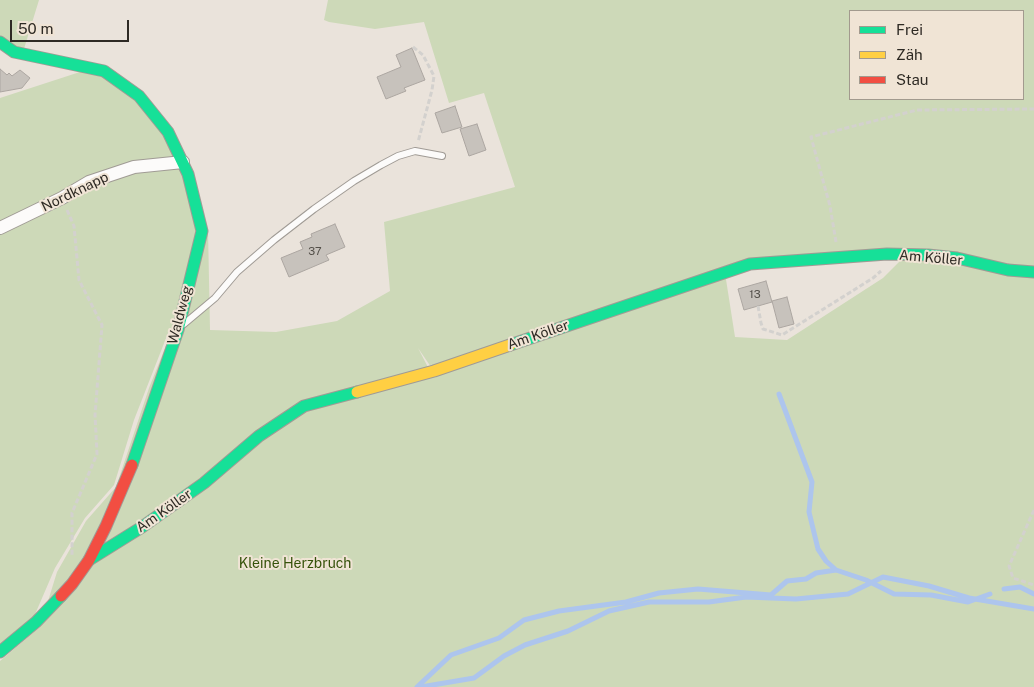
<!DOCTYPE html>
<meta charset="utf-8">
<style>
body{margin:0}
#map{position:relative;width:1034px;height:687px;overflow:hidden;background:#eae3db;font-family:"Public Sans",sans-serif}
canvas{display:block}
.legend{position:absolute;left:849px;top:10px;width:175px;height:90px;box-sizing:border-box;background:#f0e4d5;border:1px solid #a29a8e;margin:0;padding:6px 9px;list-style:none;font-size:15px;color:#2e2a24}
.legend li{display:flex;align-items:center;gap:10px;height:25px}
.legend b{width:25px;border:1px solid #a29a8e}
.scale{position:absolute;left:10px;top:20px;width:119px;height:22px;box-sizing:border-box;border:2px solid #2e2a24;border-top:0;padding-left:6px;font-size:15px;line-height:18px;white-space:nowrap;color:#2e2a24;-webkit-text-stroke:4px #f0e4d5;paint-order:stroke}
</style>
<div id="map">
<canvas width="1034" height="687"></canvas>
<ul class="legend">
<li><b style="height:6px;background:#16e098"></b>Frei</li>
<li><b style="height:6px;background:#ffcf43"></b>Zäh</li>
<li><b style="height:6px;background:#f24e42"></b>Stau</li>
</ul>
<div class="scale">50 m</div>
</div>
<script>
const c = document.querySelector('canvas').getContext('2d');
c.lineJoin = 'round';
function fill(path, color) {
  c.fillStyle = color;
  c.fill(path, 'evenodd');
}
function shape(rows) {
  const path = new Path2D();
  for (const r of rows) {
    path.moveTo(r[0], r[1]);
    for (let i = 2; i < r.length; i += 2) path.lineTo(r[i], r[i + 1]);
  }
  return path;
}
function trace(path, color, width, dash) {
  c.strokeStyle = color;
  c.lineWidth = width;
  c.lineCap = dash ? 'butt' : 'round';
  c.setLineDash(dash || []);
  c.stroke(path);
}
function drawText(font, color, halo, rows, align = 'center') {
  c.font = font + ' "Public Sans",sans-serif';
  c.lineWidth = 4;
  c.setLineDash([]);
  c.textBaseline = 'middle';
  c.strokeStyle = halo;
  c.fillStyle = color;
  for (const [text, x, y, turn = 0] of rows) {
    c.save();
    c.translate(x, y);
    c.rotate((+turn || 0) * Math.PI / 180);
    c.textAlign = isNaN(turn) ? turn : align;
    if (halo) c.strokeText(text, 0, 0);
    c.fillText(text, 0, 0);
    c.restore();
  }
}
const green = shape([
 [0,0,39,0,23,52,0,36],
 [328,0,1034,0,1034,268,1009,266,929,250,833,253,749,259,480,352,431,367,418,348,432,375,635,306,725,273,735,337,787,340,883,278,901,260,957,262,1008,272,1034,276,1034,687,0,687,0,661,40,627,57,572,86,521,116,487,149,388,173,328,170,328,134,420,114,485,85,518,55,568,33,619,0,646,0,98,83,71,101,75,137,98,165,135,208,230,210,330,276,332,337,321,390,291,384,222,515,187,484,93,449,103,424,22,375,29,329,22,324,20],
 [850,11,1023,11,1023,99,850,99]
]);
const stream = shape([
 [779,394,812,482,809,512,818,549,826,561,836,570],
 [1004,589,1020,587,1034,594],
 [417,687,451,655,499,638,524,620,559,611,626,602,659,593,698,589,771,595,787,581,806,579,816,573,836,570,866,580,894,594,931,595,968,602,990,594],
 [421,687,474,678,504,656,525,645,568,631,609,611,649,602,709,602,746,597,796,599,848,594,883,577,929,586,969,598,1034,609]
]);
const building = shape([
 [412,48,425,80,404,88,406,91,386,99,377,77,401,67,396,55,412,48],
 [0,69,7,75,9,73,12,76,20,70,30,78,22,88,0,92,0,69],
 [455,106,462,127,442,133,435,113,455,106],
 [477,124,486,150,469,156,460,129,477,124],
 [335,224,345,247,326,255,329,260,289,277,281,258,303,249,300,242,312,237,311,234,335,224],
 [766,281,772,302,744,310,738,289,766,281],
 [787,297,794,324,779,328,772,301,787,297]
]);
const path = shape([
 [413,47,423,55,434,76,432,90,418,142],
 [67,210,74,226,79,280,102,325,95,415,97,454,72,513,72,556],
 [836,242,830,206,811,137,917,110,1034,109],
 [758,306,761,323,763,329,782,335,873,278,881,271],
 [1034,510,1009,566,1013,578,1034,585]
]);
const lane = shape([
 [184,324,215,298,237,272,274,240,314,209,354,181,381,165,398,156,415,151,442,156]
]);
const street = shape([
 [0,228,62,198,89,182,134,167,183,162]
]);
const fast = shape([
 [0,42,14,52,104,71,139,96,168,132,188,174,202,231,178,330,132,465],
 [510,345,750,264,887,254,928,255,957,258,1008,270,1034,272],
 [89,560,142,527,204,483,259,436,304,406,357,392],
 [0,652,36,622,61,596]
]);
const slow = shape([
 [357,392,434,371,510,345]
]);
const jam = shape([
 [61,596,72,584,89,560,106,526,132,465]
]);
const numberNames = [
 ["37",315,252],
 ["13",755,295]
];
const streetNames = [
 ["Nordknapp",75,192,-26],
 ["Am Köller",931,258,5],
 ["Waldweg",180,315,-75],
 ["Am Köller",538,335,-19],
 ["Am Köller",164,511,-35]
];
const parkNames = [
 ["Kleine Herzbruch",295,564]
];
fill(green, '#cdd9b8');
trace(stream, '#adc5ed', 5);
fill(building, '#c7c2bc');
trace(building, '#aca6a1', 1);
trace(lane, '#a09b95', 8);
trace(street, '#a09b95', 14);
trace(fast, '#a09b95', 13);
trace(slow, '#a09b95', 13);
trace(jam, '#a09b95', 13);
trace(path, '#d3d1ce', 3, [5, 2.5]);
trace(lane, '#fcfbfa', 6);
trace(street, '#fcfbfa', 12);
trace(fast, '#16e098', 11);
trace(slow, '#ffcf43', 11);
trace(jam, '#f24e42', 11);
drawText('11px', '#54504a', null, numberNames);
drawText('14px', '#2e2a24', '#f0e4d5', streetNames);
drawText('14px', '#35520a', '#f0e4d5', parkNames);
</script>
